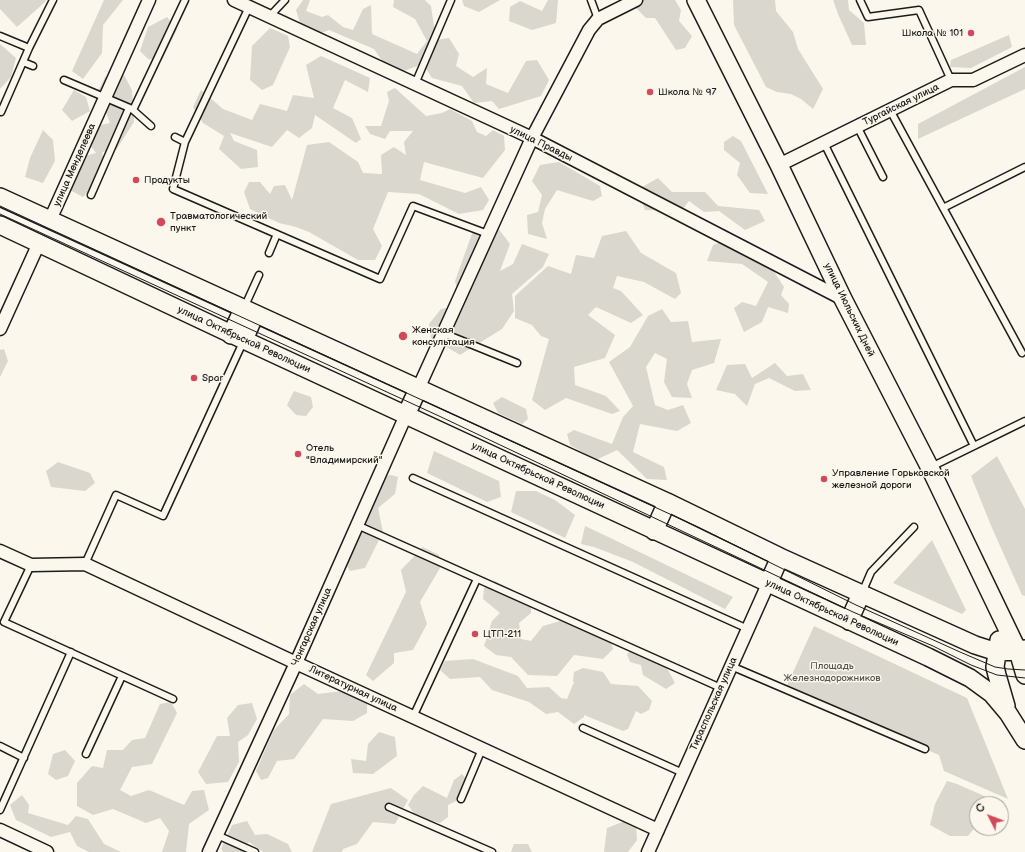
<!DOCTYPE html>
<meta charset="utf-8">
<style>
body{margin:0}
#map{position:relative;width:1025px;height:852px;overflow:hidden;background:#fbf7ec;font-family:"Balsamiq Sans",sans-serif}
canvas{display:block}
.north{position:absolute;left:969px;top:796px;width:40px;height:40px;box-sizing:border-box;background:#fbf7ec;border:1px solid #a29f99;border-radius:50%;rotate:312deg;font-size:11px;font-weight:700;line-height:16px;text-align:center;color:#1c1c1c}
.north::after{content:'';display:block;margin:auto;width:14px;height:18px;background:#d1495b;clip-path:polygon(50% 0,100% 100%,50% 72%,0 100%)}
</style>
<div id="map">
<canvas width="1025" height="852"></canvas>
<div class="north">С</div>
</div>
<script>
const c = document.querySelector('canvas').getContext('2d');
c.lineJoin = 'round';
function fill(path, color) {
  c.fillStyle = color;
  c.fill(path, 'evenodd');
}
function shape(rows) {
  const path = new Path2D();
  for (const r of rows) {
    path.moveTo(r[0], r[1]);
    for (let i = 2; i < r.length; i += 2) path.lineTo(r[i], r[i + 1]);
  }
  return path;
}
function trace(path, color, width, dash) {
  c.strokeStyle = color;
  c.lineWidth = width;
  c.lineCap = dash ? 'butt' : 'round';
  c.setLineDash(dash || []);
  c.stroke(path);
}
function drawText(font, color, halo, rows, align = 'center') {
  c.font = font + ' "Balsamiq Sans",sans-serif';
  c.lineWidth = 3;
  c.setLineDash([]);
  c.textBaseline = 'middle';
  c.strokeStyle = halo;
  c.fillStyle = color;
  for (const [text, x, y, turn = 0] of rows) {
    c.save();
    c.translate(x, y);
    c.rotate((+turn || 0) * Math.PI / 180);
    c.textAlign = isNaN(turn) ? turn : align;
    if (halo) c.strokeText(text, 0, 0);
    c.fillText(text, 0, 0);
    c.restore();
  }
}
const green = shape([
 [0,0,46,0,45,2,17,27,0,9],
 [104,0,123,0,103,25,102,53,83,79,72,71],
 [303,0,310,0,306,11,322,17,328,15,343,27,353,30,363,9,371,5,372,34,417,54,427,41,415,19,393,7,394,0,425,0,431,6,436,40,449,38,459,54,456,66,473,77,487,68,486,84,508,93,526,61,537,60,549,80,541,96,499,109,492,101,474,103,462,86,432,78,423,64,404,71,385,65,374,49,329,30,316,35,301,26,296,10],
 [462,0,500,0,479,12,464,6],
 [548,0,558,0,556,23,532,30,509,21,510,7,520,1,542,11],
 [635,0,675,0,681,10,679,21,692,36,685,48,676,50,655,18,646,18,636,8],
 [733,0,775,0,776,11,793,32,798,49,823,89,813,109,801,99,791,94,777,92,766,87,734,25],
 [833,0,848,0,849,10,864,23,866,45,852,45,838,14],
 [167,17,177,29,162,60,148,59,140,51,148,27],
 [270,28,288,36,290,47,273,85,262,90,250,80,252,46],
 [1009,35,1012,47,971,68,950,67,951,60],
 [0,44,16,58,11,77,0,89],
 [321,56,370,78,368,92,345,80,333,108,352,118,361,139,356,143,315,115,312,128,299,138,287,130,272,147,230,133,234,141,257,150,258,167,241,169,219,149,224,136,203,123,193,107,201,90,223,109,252,120,260,104,287,111,293,95,314,98,306,65],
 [1025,67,1025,89,918,139,918,124],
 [122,71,132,90,134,122,116,150,102,152,106,173,83,197,68,189,65,171,84,156,96,153,84,137,90,127,110,123,98,91,105,77],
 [395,88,426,116,442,113,450,109,472,121,477,132,486,136,493,130,504,136,505,150,483,178,424,162,420,180,465,193,481,187,489,200,483,210,459,214,419,194,388,192,373,229,382,246,375,260,358,260,309,232,296,227,279,223,250,209,244,192,249,182,260,182,270,194,274,186,285,185,292,200,307,145,329,142,358,162,363,173,382,174,381,155,394,147,406,155,404,142,413,131,390,131,385,139,370,134,365,126,381,126,389,101,387,92],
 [74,90,86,97,90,111,72,121,62,110],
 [43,130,53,140,55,161,43,183,25,177,30,158],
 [733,136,741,141,768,194,750,193,737,175,740,163,724,150,724,142],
 [559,162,600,186,602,196,593,201,557,190,545,209,542,223,547,239,528,234,527,215,538,212,542,195,532,181,540,165],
 [658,178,672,192,705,192,718,206,759,210,765,221,745,230,719,211,704,212,689,201,681,211,645,210,637,190],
 [498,228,510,244,500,271,513,264,522,244,549,254,543,267,512,294,514,311,502,329,460,355,431,338,429,324,441,309,461,305,455,281,473,231],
 [626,231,641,253,676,273,681,293,675,299,644,282,617,276,613,288,621,291,643,315,631,323,596,307,588,315,615,335,605,358,574,367,575,385,606,396,620,411,612,414,566,398,545,410,532,400,549,339,541,336,532,325,515,318,515,296,548,266,571,274,576,255,594,258,602,236],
 [724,241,769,264,784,287,781,295,789,304,788,313,768,307,762,322,744,332,734,308,742,302,756,306,768,282,742,264,707,261,713,245],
 [662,309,671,322,688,321,692,342,721,339,714,363,692,370,687,384,692,398,672,397,664,382,667,359,655,353,646,367,655,405,668,410,683,405,691,423,677,431,640,424,633,452,664,467,667,480,647,479,617,450,596,460,570,445,567,434,574,430,612,444,623,417,633,406,609,362,630,347,648,316],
 [4,349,8,361,0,377,0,350],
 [775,363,787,376,803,374,811,390,795,391,769,378,755,384,747,406,735,394,716,390,727,365,745,364,752,378],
 [294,391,311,397,313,407,306,416,296,415,287,405],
 [502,397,526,409,528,419,522,424,498,413,493,403],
 [434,451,499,481,501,497,487,502,427,473],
 [997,456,1025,509,1025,596,1022,595,992,528,971,476],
 [58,462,90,473,95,483,85,491,51,487,46,471],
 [391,475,398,477,395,494,378,508,383,532,365,568,350,571,341,556,379,477],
 [516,491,536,491,555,500,575,515,565,538,511,512],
 [585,526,602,534,733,597,725,609,633,562,594,547,581,544],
 [932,540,966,610,962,614,893,583],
 [423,547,439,555,440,568,420,602,427,624,413,650,394,653,394,663,373,681,366,675,406,592,401,570],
 [495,581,531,599,531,613,519,623,521,639,531,641,543,626,574,617,609,634,613,649,603,659,574,655,557,676,528,675,511,657,496,655,484,646,492,621,500,613,483,599,484,588],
 [814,626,967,698,1008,799,944,771,939,755,785,690],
 [634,647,649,652,666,666,675,683,666,689,643,675,641,665,630,662,627,654],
 [473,659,518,676,527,688,549,687,561,698,567,699,574,682,573,681,574,672,583,668,603,672,611,684,638,686,652,701,649,710,641,714,636,711,628,729,623,731,584,715,584,717,574,724,558,712,546,714,529,702,492,690,480,677,450,679,440,670,445,661],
 [304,684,318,694,350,690,367,699,367,713,353,721,323,719,294,759,277,761,268,778,261,780,256,771,274,730,289,714,290,695],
 [171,702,177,713,152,764,132,767,120,790,131,796,149,790,184,805,192,791,204,790,209,810,189,824,186,852,162,852,169,831,160,818,146,823,113,809,93,815,77,806,77,783,92,766,103,768,107,750,123,750,132,740,145,738,160,704],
 [252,703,257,719,248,735,238,742,239,762,228,782,206,784,198,772,217,736,230,736,227,718,238,705],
 [379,732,395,737,397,756,373,774,353,773,351,759,366,761,368,744],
 [65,750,75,761,68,776,56,780,48,774,53,754],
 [462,774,472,785,468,795,448,805,448,817,440,823,417,817,408,805,414,795,423,786,447,798,454,780],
 [947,781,957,784,991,799,995,804,977,804,977,825,968,836,950,836,930,825,935,804],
 [391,788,408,800,395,824,373,822,357,844,343,849,342,852,312,852,331,804],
 [22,795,29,805,28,813,68,825,76,816,88,819,104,844,121,852,89,852,77,846,70,832,51,837,16,820,10,805],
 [247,821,255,835,267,834,288,844,292,852,263,852,249,842,242,852,223,852,221,849,232,825],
 [625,821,636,825,637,840,628,852,604,852,607,828],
 [514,844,528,844,532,852,511,852]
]);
const lane = shape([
 [591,0,598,19],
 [860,0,868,17,919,10,951,80],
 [249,7,185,142,173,189,380,279,413,206,488,234],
 [269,17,285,0],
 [0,36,29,48],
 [23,62,33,66],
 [64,80,132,109],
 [415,84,451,0],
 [890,110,1022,353],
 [1,112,29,48,53,0],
 [151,126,133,110,185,0],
 [857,126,883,177],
 [175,137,185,142],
 [824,143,974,446],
 [91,195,129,108],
 [943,208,1025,167],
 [269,253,277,234],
 [244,308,259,275],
 [443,333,517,363],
 [931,467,1025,421],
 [413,478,748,629],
 [357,525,721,688],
 [85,564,116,495,163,516,244,340],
 [31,565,4,622,173,699],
 [862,593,871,572,914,527],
 [731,666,925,749],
 [413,717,477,579],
 [583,728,683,773],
 [0,746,24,758],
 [86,754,122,676],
 [461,799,482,749],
 [389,807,492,852],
 [0,810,71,652],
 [217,835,255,852]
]);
const street = shape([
 [234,0,532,138,843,299],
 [779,165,951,80,973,80,1025,55],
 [50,220,149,0],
 [0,329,39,243],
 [418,389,532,138,589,30,598,19,636,0],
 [0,551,31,565,85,564,296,663,658,830],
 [0,830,47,852],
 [209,852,296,663,406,415],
 [648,852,768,584]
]);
const secondary = shape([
 [696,0,779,165,843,299,930,468,1018,651,1025,675],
 [0,197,667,502,780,557,975,645,997,652,1018,651,1025,649],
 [0,225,244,340,928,657,970,678,992,694,1008,713,1025,740],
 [231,335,243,309],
 [244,340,255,314],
 [406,415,418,389],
 [654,531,667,502],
 [768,584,780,557],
 [849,621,861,594],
 [999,640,995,667,997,675,1006,706]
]);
const tram = shape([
 [0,206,698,527,856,605,960,652,995,667,1008,669,1025,670],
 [0,214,439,416,853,612,933,646,971,665,997,675,1025,678]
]);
const markers = [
 [971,33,4,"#d1495b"],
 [650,92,4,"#d1495b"],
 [136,180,4,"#d1495b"],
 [161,222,5,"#d1495b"],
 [403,336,5,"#d1495b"],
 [194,378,4,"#d1495b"],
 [298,454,4,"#d1495b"],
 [824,479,4,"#d1495b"],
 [475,634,4,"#d1495b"]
];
const poiNames = [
 ["Школа № 101",963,33,"right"],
 ["Школа № 97",658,92],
 ["Продукты",144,180],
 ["Травматологический",170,216],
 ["пункт",170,228],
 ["Женская",412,330],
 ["консультация",412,342],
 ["Spar",202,378],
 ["Отель",306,448],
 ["\"Владимирский\"",306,460],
 ["Управление Горьковской",832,473],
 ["железной дороги",832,485],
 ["ЦТП-211",483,634]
];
const streetNames = [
 ["Тургайская улица",901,105,-26],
 ["улица Правды",541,144,26],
 ["улица Менделеева",75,165,-66],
 ["улица Июльских Дней",849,310,64],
 ["улица Октябрьской Революции",244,340,25],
 ["улица Октябрьской Революции",538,476,25],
 ["улица Октябрьской Революции",832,613,25],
 ["Чонгарская улица",312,627,-66],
 ["Литературная улица",353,689,25],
 ["Тираспольская улица",714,704,-66]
];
const parkNames = [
 ["Площадь",832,666],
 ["Железнодорожников",832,678]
];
fill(green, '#dad7ce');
trace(lane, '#1c1c1c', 9);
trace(street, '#1c1c1c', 15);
trace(secondary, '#1c1c1c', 20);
trace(lane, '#fbf7ec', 6);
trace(street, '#fbf7ec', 12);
trace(secondary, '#fbf7ec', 17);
trace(tram, '#1c1c1c', 1);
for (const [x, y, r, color] of markers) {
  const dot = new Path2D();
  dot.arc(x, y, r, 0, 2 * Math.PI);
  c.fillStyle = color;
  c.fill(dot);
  trace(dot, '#fbf7ec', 1.5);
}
drawText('10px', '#1c1c1c', '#fbf7ec', poiNames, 'left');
drawText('10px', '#1c1c1c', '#fbf7ec', streetNames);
drawText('10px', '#555451', '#fbf7ec', parkNames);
</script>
